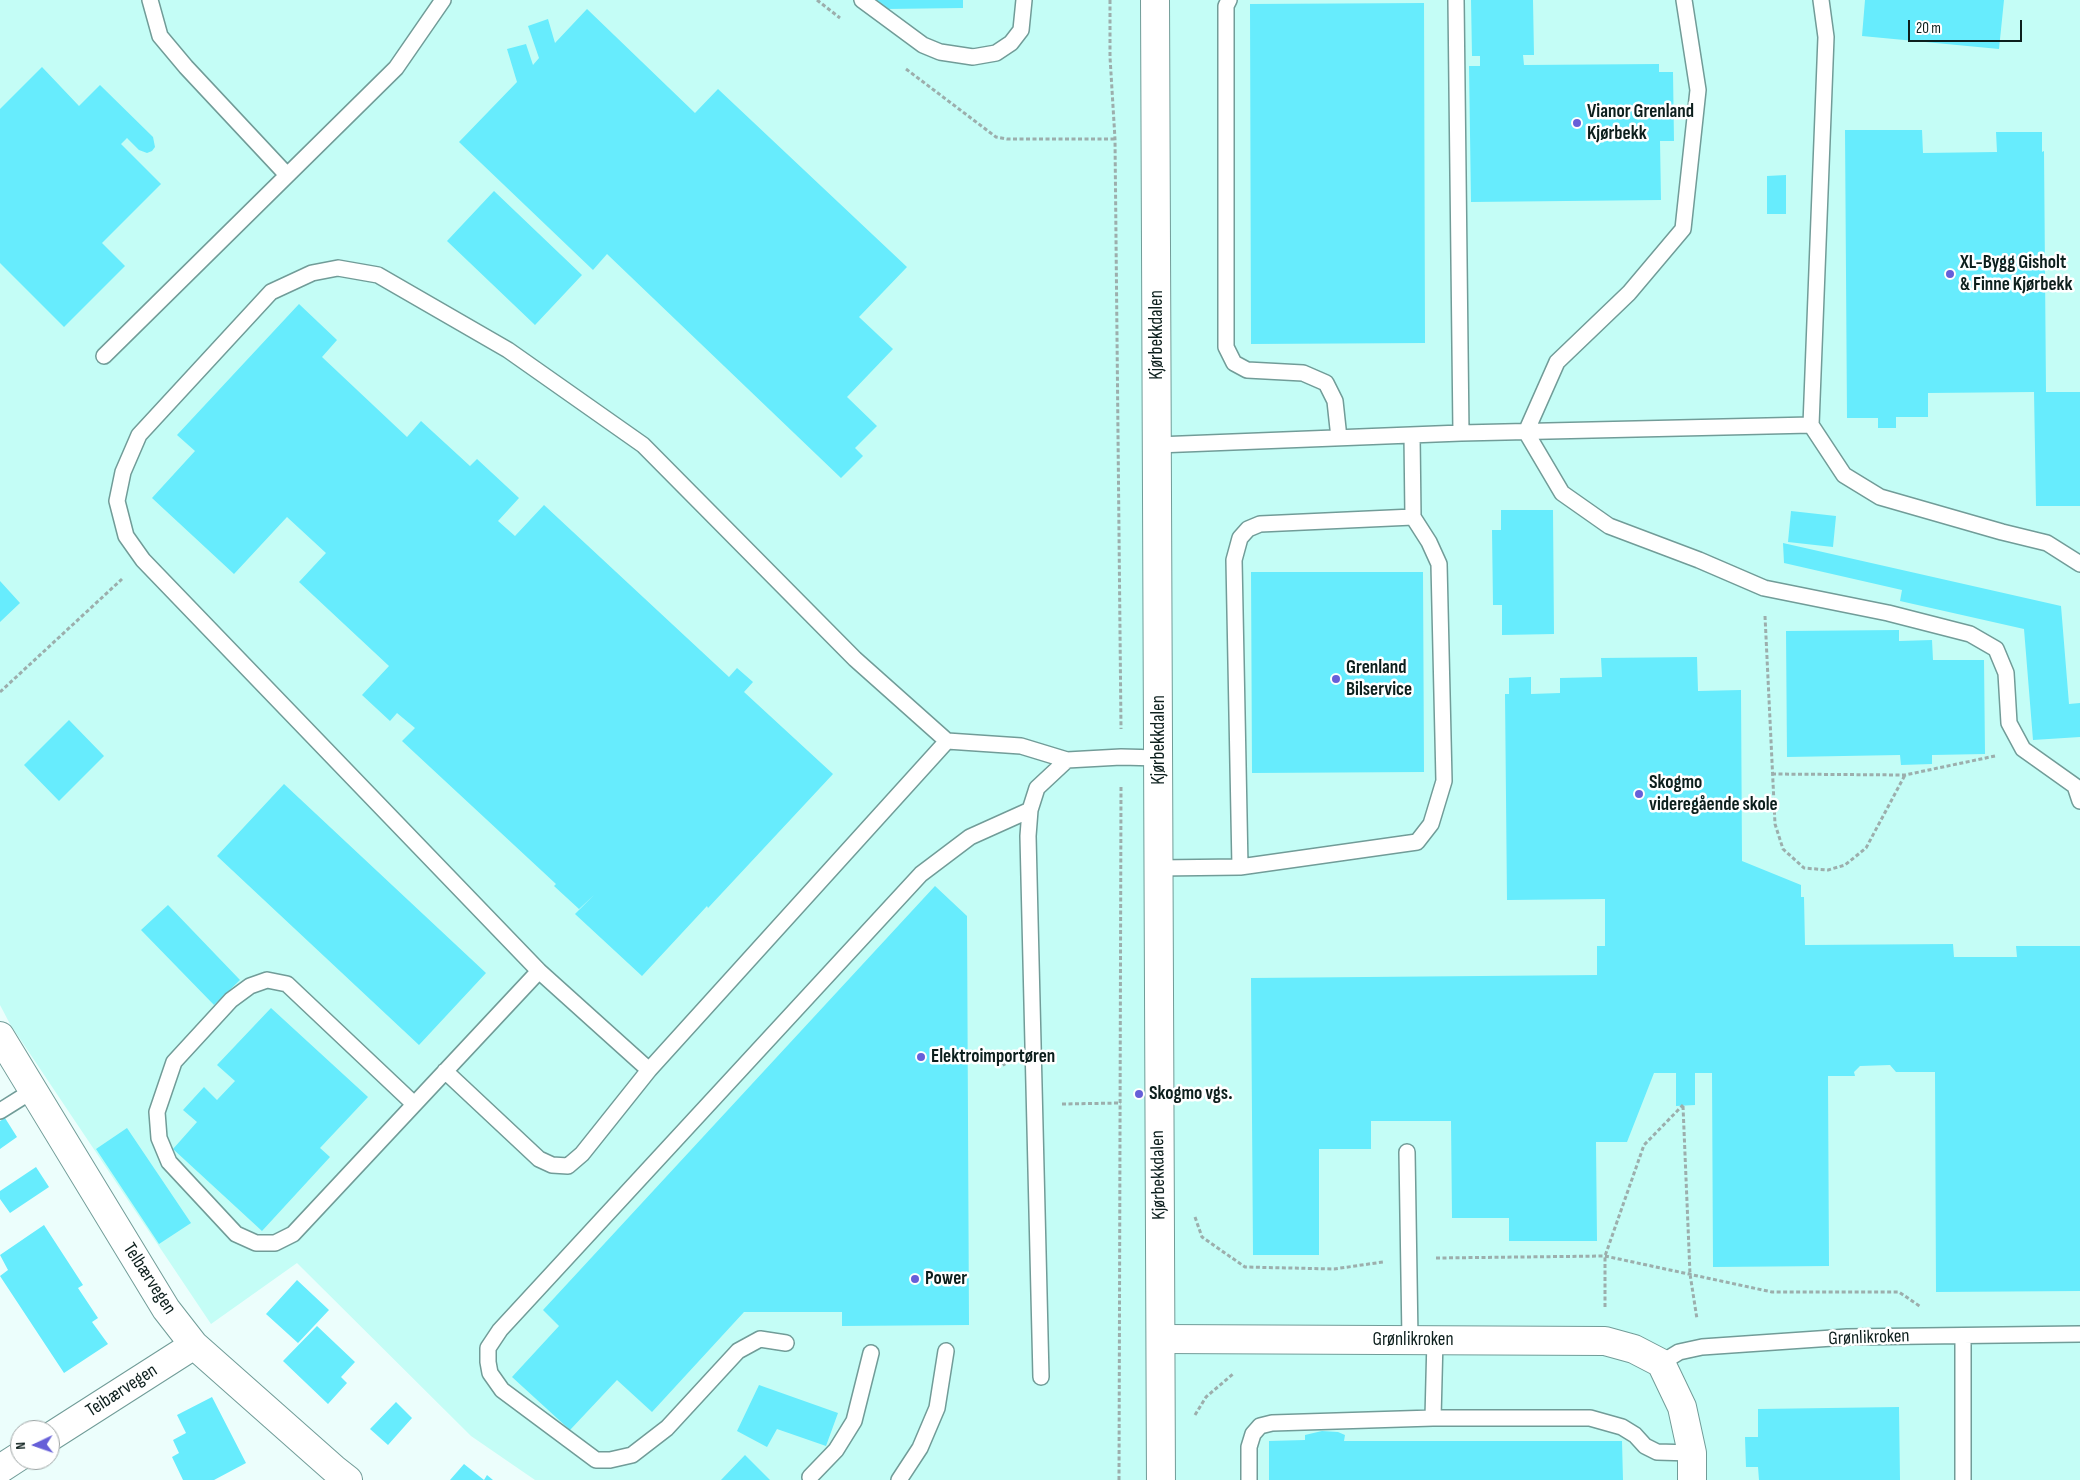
<!DOCTYPE html>
<meta charset="utf-8">
<style>
body{margin:0}
#map{position:relative;width:2080px;height:1480px;overflow:hidden;background:#ecfefc;font-family:"Sofia Sans Condensed",sans-serif}
canvas{display:block}
.north{position:absolute;left:10px;top:1420px;width:50px;height:50px;box-sizing:border-box;background:#fff;border:1px solid #9ea5a5;border-radius:50%;rotate:267deg;font-size:14px;font-weight:700;line-height:20px;text-align:center;color:#0d1f1d}
.north::after{content:'';display:block;margin:auto;width:18px;height:22px;background:#665fd8;clip-path:polygon(50% 0,100% 100%,50% 72%,0 100%)}
.scale{position:absolute;left:1908px;top:20px;width:114px;height:22px;box-sizing:border-box;border:2px solid #0d1f1d;border-top:0;padding-left:6px;font-size:15px;line-height:18px;white-space:nowrap;color:#0d1f1d;-webkit-text-stroke:4px #fff;paint-order:stroke}
</style>
<div id="map">
<canvas width="2080" height="1480"></canvas>
<div class="north">N</div>
<div class="scale">20 m</div>
</div>
<script>
const c = document.querySelector('canvas').getContext('2d');
c.lineJoin = 'round';
function fill(path, color) {
  c.fillStyle = color;
  c.fill(path, 'evenodd');
}
function shape(rows) {
  const path = new Path2D();
  for (const r of rows) {
    path.moveTo(r[0], r[1]);
    for (let i = 2; i < r.length; i += 2) path.lineTo(r[i], r[i + 1]);
  }
  return path;
}
function trace(path, color, width, dash) {
  c.strokeStyle = color;
  c.lineWidth = width;
  c.lineCap = dash ? 'butt' : 'round';
  c.setLineDash(dash || []);
  c.stroke(path);
}
function drawText(font, color, halo, rows, align = 'center') {
  c.font = font + ' "Sofia Sans Condensed",sans-serif';
  c.lineWidth = 5;
  c.setLineDash([]);
  c.textBaseline = 'middle';
  c.strokeStyle = halo;
  c.fillStyle = color;
  for (const [text, x, y, turn = 0] of rows) {
    c.save();
    c.translate(x, y);
    c.rotate((+turn || 0) * Math.PI / 180);
    c.textAlign = isNaN(turn) ? turn : align;
    if (halo) c.strokeText(text, 0, 0);
    c.fillText(text, 0, 0);
    c.restore();
  }
}
const built = shape([
 [0,0,2080,0,2080,1480,535,1480,471,1436,297,1263,211,1324,10,1024,0,1005]
]);
const building = shape([
 [875,0,963,0,963,8,886,9],
 [1471,0,1533,0,1534,55,1523,55,1524,65,1659,64,1659,72,1673,72,1674,141,1660,141,1661,200,1471,202,1469,66,1480,66,1480,56,1472,56],
 [1865,0,2004,0,1999,49,1862,36],
 [1424,3,1425,343,1251,344,1250,4],
 [587,9,695,113,718,89,907,267,859,317,893,349,847,397,877,426,855,448,863,456,841,478,607,254,593,270,459,142,517,82,507,49,526,44,533,65,539,58,528,26,548,19,555,43],
 [42,67,79,106,100,85,153,137,155,147,152,151,147,153,139,150,127,138,121,144,161,184,102,243,125,266,64,327,0,263,0,109],
 [1845,130,1922,130,1923,153,1997,152,1996,132,2042,132,2042,152,2044,151,2046,392,2080,392,2080,506,2036,506,2034,392,1928,393,1928,417,1896,417,1896,428,1878,428,1878,418,1847,418],
 [1786,175,1786,214,1767,214,1767,176],
 [494,191,582,275,535,325,447,241],
 [299,304,337,340,322,357,407,437,421,421,470,466,477,459,519,498,498,521,515,536,544,505,729,677,737,668,753,682,744,692,833,774,708,908,707,906,642,976,575,914,594,895,579,909,554,886,556,884,402,741,415,728,397,713,390,721,362,695,389,666,299,582,326,553,287,517,234,574,152,498,195,451,177,435],
 [1501,510,1553,510,1554,634,1502,635,1502,605,1493,605,1492,530,1501,530],
 [1791,511,1836,516,1833,547,1788,542],
 [1783,543,2061,606,2069,704,2080,703,2080,737,2033,740,2024,629,1900,601,1902,590,1784,563],
 [1251,572,1423,572,1424,772,1252,773],
 [0,581,20,603,0,622],
 [1899,630,1899,641,1932,640,1933,660,1984,660,1985,754,1932,755,1932,764,1901,765,1900,755,1787,757,1786,631],
 [1697,657,1698,691,1741,690,1742,861,1801,885,1801,897,1804,897,1805,945,1953,944,1954,957,2017,957,2016,946,2080,946,2080,1291,1936,1292,1935,1072,1896,1072,1890,1065,1860,1066,1854,1072,1855,1076,1828,1076,1829,1266,1713,1267,1712,1073,1695,1073,1695,1105,1676,1106,1676,1073,1654,1073,1627,1142,1596,1142,1597,1241,1509,1241,1509,1218,1452,1218,1451,1121,1371,1121,1371,1149,1319,1149,1319,1255,1253,1255,1251,978,1597,975,1597,946,1605,946,1605,899,1507,900,1505,694,1509,694,1509,678,1531,677,1531,694,1560,693,1560,678,1602,677,1601,658],
 [69,720,104,756,59,801,24,765],
 [284,784,486,973,419,1045,217,856],
 [935,886,967,916,969,1325,842,1326,842,1312,744,1312,652,1412,617,1380,570,1430,512,1377,559,1326,543,1310],
 [168,905,240,980,214,1005,141,930],
 [271,1008,368,1097,320,1148,330,1157,262,1231,173,1149,197,1122,183,1110,204,1087,217,1100,235,1081,217,1065],
 [5,1118,17,1137,0,1149,0,1121],
 [127,1128,191,1223,159,1244,96,1149],
 [36,1167,49,1187,10,1213,0,1199,0,1191],
 [44,1225,83,1285,78,1288,98,1318,92,1322,108,1344,64,1373,0,1276,8,1270,0,1255],
 [297,1280,329,1310,298,1343,266,1314],
 [317,1326,355,1362,341,1377,347,1383,328,1404,283,1361],
 [759,1385,838,1413,826,1446,777,1429,767,1447,737,1431],
 [212,1397,246,1463,214,1480,183,1480,172,1457,179,1453,173,1440,186,1433,177,1415],
 [396,1402,412,1418,388,1445,370,1429],
 [1899,1407,1900,1480,1759,1480,1758,1467,1746,1467,1745,1437,1758,1437,1758,1409],
 [1322,1431,1338,1432,1345,1435,1344,1441,1622,1441,1623,1480,1269,1480,1269,1441,1305,1440,1305,1435],
 [745,1455,770,1480,721,1480],
 [464,1464,484,1480,487,1475,493,1480,450,1480]
]);
const path = shape([
 [817,0,840,18],
 [1110,0,1110,57,1115,139,1121,729],
 [906,69,996,137,1007,139,1115,139],
 [1765,616,1775,824,1783,849,1804,868,1828,870,1845,865,1866,848,1905,775],
 [0,692,122,579],
 [1772,774,1905,775,1995,756],
 [973,1056,999,1057,1005,1066],
 [1062,1104,1121,1103],
 [1683,1106,1690,1274,1697,1319],
 [1195,1217,1202,1237,1245,1267,1334,1269,1383,1262],
 [1436,1258,1605,1256,1772,1292,1899,1292,1921,1307],
 [1605,1307,1605,1256,1644,1145,1683,1105],
 [1195,1415,1206,1397,1233,1374],
 [1119,1480,1121,785]
]);
const lane = shape([
 [150,0,160,36,186,67,287,175],
 [862,0,923,45,940,52,973,57,996,53,1011,43,1021,30,1024,0],
 [1229,0,1226,6,1226,347,1234,363,1247,370,1303,373,1326,383,1335,401,1339,438],
 [1456,0,1461,433],
 [1684,0,1698,90,1683,229,1629,293,1557,362,1526,432,1562,493,1609,526,1699,560,1764,588,1888,613,1970,634,1996,649,2006,673,2009,723,2023,749,2075,786,2080,801],
 [104,356,396,68,443,0],
 [1811,425,1844,475,1880,497,2002,532,2047,543,2080,564],
 [1157,445,1461,433,1811,425,1826,37,1821,0],
 [1240,867,1234,560,1240,538,1248,529,1260,524,1413,517],
 [1158,868,1240,867,1417,842,1431,824,1444,781,1439,564,1429,542,1413,517,1412,435],
 [649,1070,539,971,143,560,126,536,117,501,123,472,139,435,271,292,312,273,338,268,378,275,508,350,643,445,855,659,947,741,1021,746,1067,760,1121,757,1159,758],
 [445,1071,539,1159,552,1165,568,1166,582,1154,649,1070,947,741],
 [414,1104,287,984,267,980,250,986,231,1000,174,1062,157,1112,159,1138,169,1162,236,1234,256,1243,275,1243,293,1234,539,971],
 [0,1111,32,1091],
 [1407,1152,1410,1339],
 [786,1343,760,1339,738,1351,667,1428,632,1455,610,1460,596,1460,502,1390,490,1373,488,1362,488,1348,500,1330,921,874,970,837,1030,810],
 [1661,1363,1679,1352,1702,1347,1847,1337,2080,1334],
 [1041,1377,1028,836,1030,810,1037,788,1067,760],
 [1433,1418,1435,1339],
 [810,1477,836,1450,854,1421,871,1353],
 [899,1480,920,1448,937,1408,946,1351],
 [1249,1480,1249,1447,1253,1434,1260,1426,1272,1423,1433,1418,1590,1418,1622,1427,1635,1435,1645,1446,1657,1452,1692,1453],
 [1963,1480,1963,1336]
]);
const street = shape([
 [0,1036,166,1309,194,1345,334,1469,348,1480],
 [1161,1339,1605,1341,1634,1349,1661,1363,1682,1407,1692,1453,1692,1480],
 [50,1437,194,1345],
 [0,1469,20,1456]
]);
const secondary = shape([
 [1155,0,1161,1480]
]);
const markers = [
 [1577,123,5,"#665fd8"],
 [1950,274,5,"#665fd8"],
 [1336,679,5,"#665fd8"],
 [1639,794,5,"#665fd8"],
 [921,1057,5,"#665fd8"],
 [1139,1094,5,"#665fd8"],
 [915,1279,5,"#665fd8"]
];
const poiNames = [
 ["Vianor Grenland",1587,112],
 ["Kjørbekk",1587,134],
 ["XL-Bygg Gisholt",1960,263],
 ["& Finne Kjørbekk",1960,285],
 ["Grenland",1346,668],
 ["Bilservice",1346,690],
 ["Skogmo",1649,783],
 ["videregående skole",1649,805],
 ["Elektroimportøren",931,1057],
 ["Skogmo vgs.",1149,1094],
 ["Power",925,1279]
];
const streetNames = [
 ["Kjørbekkdalen",1157,335,-90],
 ["Kjørbekkdalen",1159,740,-90],
 ["Kjørbekkdalen",1159,1175,-91],
 ["Telbærvegen",149,1279,57],
 ["Grønlikroken",1869,1338,-2],
 ["Grønlikroken",1413,1340],
 ["Teibærvegen",122,1391,-33]
];
fill(built, '#c4fdf6');
fill(building, '#67ecfd');
trace(lane, '#719c98', 18);
trace(street, '#719c98', 30);
trace(secondary, '#719c98', 30);
trace(path, '#9caeac', 3, [4, 2.5]);
trace(lane, '#fff', 15);
trace(street, '#fff', 28);
trace(secondary, '#fff', 28);
for (const [x, y, r, color] of markers) {
  const dot = new Path2D();
  dot.arc(x, y, r, 0, 2 * Math.PI);
  c.fillStyle = color;
  c.fill(dot);
  trace(dot, '#fff', 2);
}
drawText('bold 19px', '#0d1f1d', '#fff', poiNames, 'left');
drawText('19px', '#0d1f1d', '#fff', streetNames);
</script>
